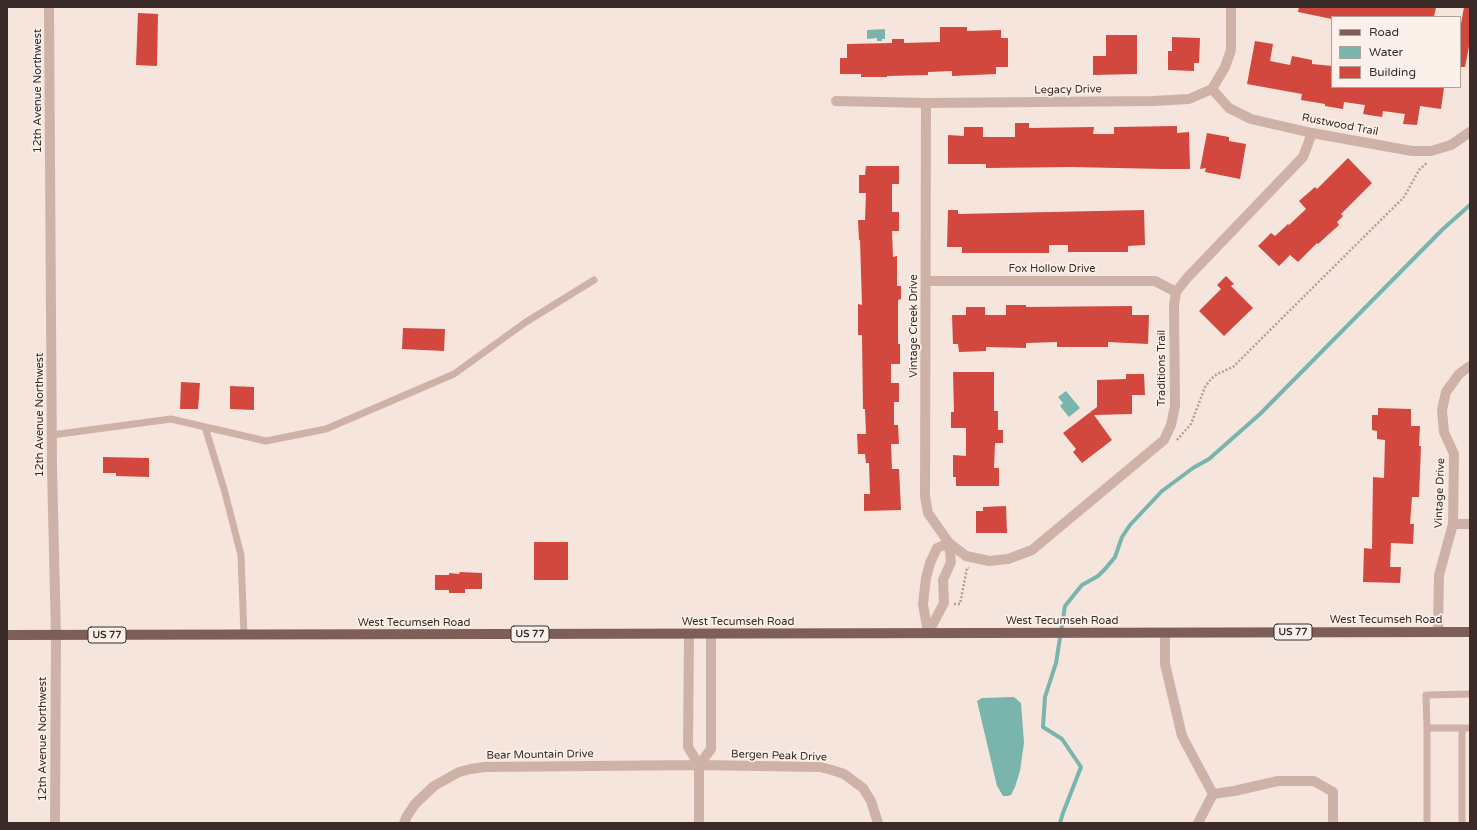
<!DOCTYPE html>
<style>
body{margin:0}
#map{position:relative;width:1477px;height:830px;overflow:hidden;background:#f5e5dd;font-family:"Varela Round",sans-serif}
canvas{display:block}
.frame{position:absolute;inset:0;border:8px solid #3a2b28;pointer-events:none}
.legend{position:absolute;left:1331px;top:16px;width:130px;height:72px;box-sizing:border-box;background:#fcf1ea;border:1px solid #aea29c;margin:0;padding:5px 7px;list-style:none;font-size:12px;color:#3a2b28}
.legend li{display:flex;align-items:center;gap:8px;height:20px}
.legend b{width:20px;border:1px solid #aea29c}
</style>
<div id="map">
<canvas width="1477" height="830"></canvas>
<div class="frame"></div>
<ul class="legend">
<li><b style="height:5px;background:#7e5e58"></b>Road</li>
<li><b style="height:11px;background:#79b5ad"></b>Water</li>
<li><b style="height:11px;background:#d2483e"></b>Building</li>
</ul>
</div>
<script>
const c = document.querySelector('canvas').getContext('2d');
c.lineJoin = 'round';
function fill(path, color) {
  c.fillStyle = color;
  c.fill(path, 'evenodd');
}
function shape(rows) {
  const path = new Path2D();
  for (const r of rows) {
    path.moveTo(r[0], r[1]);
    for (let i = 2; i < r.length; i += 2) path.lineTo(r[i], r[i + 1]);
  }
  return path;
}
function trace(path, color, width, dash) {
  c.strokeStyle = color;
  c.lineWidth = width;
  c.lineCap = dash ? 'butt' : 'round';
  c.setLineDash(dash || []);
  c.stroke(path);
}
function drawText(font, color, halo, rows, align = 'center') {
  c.font = font + ' "Varela Round",sans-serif';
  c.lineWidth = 3.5;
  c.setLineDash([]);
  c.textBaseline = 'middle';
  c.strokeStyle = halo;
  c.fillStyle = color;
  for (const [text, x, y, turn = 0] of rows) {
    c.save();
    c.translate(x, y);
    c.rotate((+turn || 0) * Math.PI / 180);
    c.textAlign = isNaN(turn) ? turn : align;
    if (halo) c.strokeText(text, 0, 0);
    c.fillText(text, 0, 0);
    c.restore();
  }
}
const water = shape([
 [885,29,885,39,882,39,882,41,877,41,877,38,867,39,867,30],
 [1066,391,1080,408,1069,417,1060,406,1063,403,1058,397],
 [1014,697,1021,703,1024,743,1020,771,1015,787,1011,795,1008,796,1003,796,997,786,977,701,982,698]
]);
const stream = shape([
 [1060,823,1063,813,1081,767,1062,739,1043,727,1045,697,1056,663,1065,606,1082,585,1098,576,1106,568,1115,557,1122,537,1130,525,1162,491,1193,468,1209,459,1260,414,1443,229,1470,205]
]);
const building = shape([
 [1299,7,1436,7,1434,17,1332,17,1332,19,1298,12],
 [1464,7,1470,7,1470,41,1465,67,1460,67,1460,23,1461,24],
 [138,13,158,14,157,66,136,65],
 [940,27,967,27,967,31,1001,30,1001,38,1008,38,1008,67,996,67,996,74,952,76,952,71,928,72,928,75,887,76,887,77,861,77,861,74,840,74,840,58,847,58,847,44,892,43,892,39,904,39,904,43,940,42],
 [1106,35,1137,35,1137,74,1093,75,1093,56,1106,56],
 [1172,37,1200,38,1199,63,1194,63,1194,71,1168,70,1168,51,1172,51],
 [1255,41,1273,44,1270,61,1290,65,1292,56,1312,60,1312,64,1332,66,1332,87,1444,87,1441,109,1420,106,1417,125,1403,124,1405,114,1383,111,1382,117,1363,114,1365,105,1344,102,1343,109,1325,106,1325,104,1301,100,1302,94,1247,84],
 [1015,123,1029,123,1029,128,1094,127,1093,134,1114,134,1114,127,1177,126,1177,133,1189,132,1190,169,1164,169,1071,167,986,168,986,164,948,164,948,135,964,136,964,127,983,127,983,137,1015,137],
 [1207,133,1229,137,1229,141,1246,144,1240,179,1205,172,1206,168,1200,169],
 [1348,158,1372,183,1341,214,1343,216,1337,222,1339,225,1318,244,1317,243,1298,262,1290,255,1279,266,1258,246,1271,233,1275,236,1288,224,1289,225,1306,209,1299,201,1315,187,1317,189],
 [866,166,899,166,899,184,892,184,892,212,899,212,899,231,892,231,893,257,897,256,897,286,901,286,901,299,898,300,898,344,900,344,900,364,891,364,891,383,899,383,899,402,894,402,894,425,898,425,899,444,891,444,892,469,899,469,901,510,864,511,864,494,870,494,869,463,866,463,865,454,858,454,857,434,866,434,865,409,863,409,862,335,858,335,858,304,862,305,860,240,859,240,858,220,865,220,866,193,859,193,859,175,865,175],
 [948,210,958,210,958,214,1144,210,1145,245,1128,246,1128,252,1068,252,1068,245,1049,245,1049,253,962,253,962,247,947,247],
 [1226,276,1234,284,1231,286,1253,308,1224,336,1199,311,1221,289,1217,285],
 [1006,305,1026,305,1026,307,1132,306,1132,315,1149,315,1148,344,1108,342,1108,347,1057,347,1057,342,1026,343,1026,348,986,347,986,351,959,352,958,344,953,344,952,315,966,315,966,307,985,307,985,315,1006,315],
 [403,328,445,329,444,351,402,349],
 [953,372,994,372,994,411,998,411,998,430,1003,430,1003,443,995,443,994,468,999,468,999,486,956,486,956,477,953,477,953,455,966,456,966,428,951,428,951,412,954,412],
 [1126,374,1144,374,1145,395,1132,395,1132,414,1094,415,1112,440,1082,463,1073,452,1076,449,1063,433,1097,407,1097,380,1126,379],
 [181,382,200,383,198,409,180,409],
 [230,386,254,387,254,410,230,409],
 [1378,408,1411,409,1411,426,1420,426,1419,446,1421,446,1419,497,1412,497,1410,524,1414,524,1413,544,1391,543,1390,567,1401,567,1400,583,1363,582,1364,548,1372,549,1373,477,1384,478,1385,440,1377,439,1377,431,1372,430,1372,415,1378,415],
 [103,457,149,458,149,477,116,476,116,473,103,473],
 [1006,506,1007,533,976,533,976,511,983,511,983,507],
 [534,542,568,542,568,580,534,580],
 [460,572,482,573,482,589,465,589,465,593,449,593,449,590,435,590,435,575,449,575,449,573,459,574]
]);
const path = shape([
 [1177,440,1191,424,1205,387,1211,379,1217,374,1233,367,1404,197,1419,170,1427,163],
 [954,604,960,604,967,568,969,568]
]);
const service = shape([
 [205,427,224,489,241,555,244,635],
 [52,435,171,419,266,441,326,429,454,374,526,322,594,280],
 [1470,694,1426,695,1427,728,1470,728],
 [1427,823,1427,728],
 [1462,823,1462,728]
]);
const minor = shape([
 [1212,89,1229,108,1251,119,1312,133,1412,151,1431,151,1451,145,1470,132],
 [836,101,926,103,1153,101,1189,99,1212,89,1225,67,1231,50,1231,7],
 [926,103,925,496,928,513,949,543,966,556,989,561,1008,559,1032,550,1164,440,1171,425,1175,406,1174,305,1176,292,1187,278,1303,157,1312,133],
 [926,281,1155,281,1176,292],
 [1453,524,1470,524],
 [949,543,951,562,943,580,944,603,928,633,923,604,926,578,930,563,937,548,949,543],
 [1438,632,1439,575,1453,524,1454,454,1444,432,1442,410,1446,392,1459,374,1470,366],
 [1165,633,1165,664,1182,736,1213,794],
 [689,634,688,747,699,765,699,823],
 [699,765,711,749,711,634],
 [1213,794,1234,791,1278,781,1314,781,1333,792,1333,823],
 [404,823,407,816,415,804,434,786,459,772,471,769,485,767,699,765,820,767,832,770,844,774,863,788,871,801,878,823],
 [1198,823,1213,794]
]);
const tertiary = shape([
 [49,7,52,469,56,636,55,823]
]);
const primary = shape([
 [7,635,1470,632]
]);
const shields = [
 [1293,632,38],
 [530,634,38],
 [107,635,38]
];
const shieldNames = [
 ["US 77",1293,632],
 ["US 77",530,634],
 ["US 77",107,635]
];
const streetNames = [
 ["Legacy Drive",1068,90,-1],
 ["12th Avenue Northwest",38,91,-90],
 ["Rustwood Trail",1340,125,11],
 ["Fox Hollow Drive",1052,269],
 ["Vintage Creek Drive",914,326,-90],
 ["Traditions Trail",1162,368,-90],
 ["12th Avenue Northwest",40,415,-90],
 ["Vintage Drive",1440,493,-88],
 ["West Tecumseh Road",1386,620],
 ["West Tecumseh Road",1062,621],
 ["West Tecumseh Road",738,622],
 ["West Tecumseh Road",414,623],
 ["12th Avenue Northwest",43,739,-90],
 ["Bear Mountain Drive",540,755,-1],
 ["Bergen Peak Drive",779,756,2]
];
fill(water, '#79b5ad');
trace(stream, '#79b5ad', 4);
fill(building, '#d2483e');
trace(path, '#bb9c91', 2.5, [2, 2]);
trace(service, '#cfb2a7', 7);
trace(minor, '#cfb2a7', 10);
trace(tertiary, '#cfb2a7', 10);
trace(primary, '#7e5e58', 10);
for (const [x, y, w] of shields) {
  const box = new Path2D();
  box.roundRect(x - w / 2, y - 8, w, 16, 3);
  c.fillStyle = '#fcf1ea';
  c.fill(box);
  trace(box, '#3a2b28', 1);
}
drawText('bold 10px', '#3a2b28', null, shieldNames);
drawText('11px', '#3a2b28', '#fcf1ea', streetNames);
</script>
